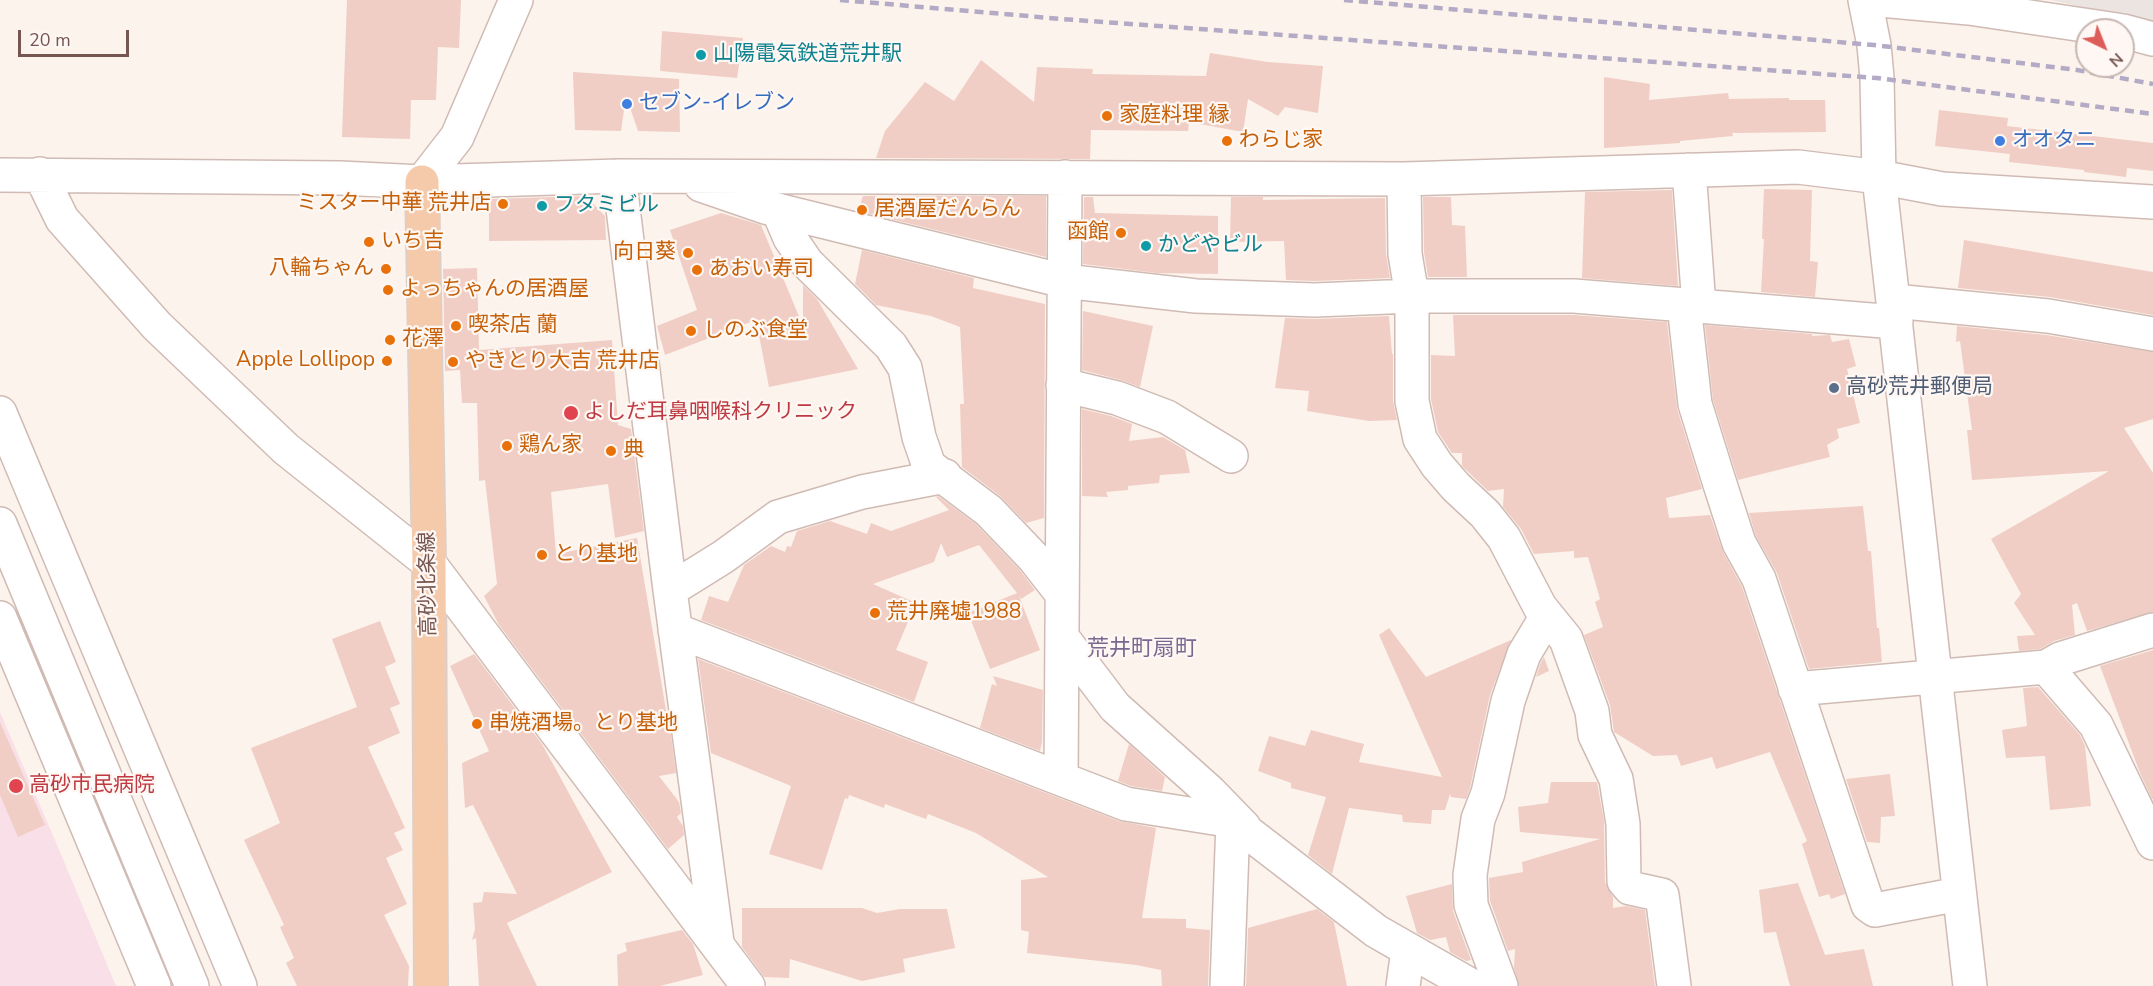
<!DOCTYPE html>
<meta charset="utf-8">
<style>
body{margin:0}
#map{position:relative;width:2153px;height:986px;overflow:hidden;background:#fcf3ec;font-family:"Nunito Sans",sans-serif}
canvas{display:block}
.north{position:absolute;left:2075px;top:18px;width:60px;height:60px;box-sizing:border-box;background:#fef7f3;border:2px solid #c8b7b2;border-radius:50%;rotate:137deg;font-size:16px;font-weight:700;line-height:24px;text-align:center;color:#765650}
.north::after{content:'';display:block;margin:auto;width:21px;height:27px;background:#dd5d5a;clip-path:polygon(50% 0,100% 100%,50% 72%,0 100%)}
.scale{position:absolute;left:18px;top:30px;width:111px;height:27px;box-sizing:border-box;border:3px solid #765650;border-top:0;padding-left:8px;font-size:18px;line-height:21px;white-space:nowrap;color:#765650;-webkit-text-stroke:4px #fef7f3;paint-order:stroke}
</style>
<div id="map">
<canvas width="2153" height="986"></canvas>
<div class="north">N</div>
<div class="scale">20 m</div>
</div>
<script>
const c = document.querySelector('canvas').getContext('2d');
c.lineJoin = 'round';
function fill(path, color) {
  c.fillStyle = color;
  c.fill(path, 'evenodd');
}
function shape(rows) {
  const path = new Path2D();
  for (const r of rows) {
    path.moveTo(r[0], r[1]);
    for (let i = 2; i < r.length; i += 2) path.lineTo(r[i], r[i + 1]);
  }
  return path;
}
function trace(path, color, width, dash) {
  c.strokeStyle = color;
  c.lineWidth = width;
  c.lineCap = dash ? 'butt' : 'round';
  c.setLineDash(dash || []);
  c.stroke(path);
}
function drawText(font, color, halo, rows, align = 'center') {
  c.font = font + ' "Nunito Sans","Noto Sans JP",sans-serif';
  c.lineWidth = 4.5;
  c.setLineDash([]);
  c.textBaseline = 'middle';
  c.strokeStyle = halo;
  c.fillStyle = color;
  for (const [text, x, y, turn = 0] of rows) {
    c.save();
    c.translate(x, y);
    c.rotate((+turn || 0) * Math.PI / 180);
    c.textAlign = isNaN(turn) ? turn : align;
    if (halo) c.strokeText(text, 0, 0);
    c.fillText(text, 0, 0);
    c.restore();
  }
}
const industrial = shape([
 [2051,0,2153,0,2153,24]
]);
const medical = shape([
 [0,712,63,859,116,986,0,986]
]);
const building = shape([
 [347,0,461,0,459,48,438,47,436,100,411,100,410,139,342,137],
 [662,31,743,38,737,78,660,71],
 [1210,53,1268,62,1323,66,1318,113,1285,107,1278,116,1248,99,1243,132,1189,122,1188,131,1091,130,1090,159,876,158,885,131,925,82,954,101,981,60,1034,102,1037,67,1093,69,1092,74,1206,76],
 [573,72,679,79,680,132,638,131,626,96,621,131,575,130],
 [1604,77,1650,84,1649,100,1728,93,1729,99,1789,98,1789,100,1825,100,1826,132,1732,133,1733,136,1680,141,1680,143,1604,148],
 [1939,110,2008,118,2007,126,2153,143,2153,171,2127,168,2126,177,2084,172,2084,170,2009,162,2010,154,1935,146],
 [1764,189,1812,190,1810,261,1818,262,1815,297,1761,292,1764,239,1762,239],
 [1672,190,1678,286,1582,278,1585,192],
 [586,196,605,216,606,240,489,241,489,199],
 [863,196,1046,196,1046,257,858,211],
 [1084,197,1093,197,1095,213,1218,216,1218,274,1157,273,1083,264],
 [1231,197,1263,197,1263,200,1385,198,1386,254,1390,278,1315,281,1286,280,1284,241,1230,242],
 [1423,197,1451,197,1452,225,1465,226,1467,277,1428,277,1424,252],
 [721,213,761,225,803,326,803,285,817,299,858,369,769,387,756,320,665,355,657,326,697,310,670,230],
 [1964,240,2153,272,2153,315,2050,297,1958,288],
 [862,250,974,278,973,288,1045,304,1044,518,1026,523,1000,496,962,467,960,404,964,404,960,327,931,316,876,305,855,284],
 [477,268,479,350,612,340,618,425,631,429,644,531,615,538,608,484,551,492,556,554,637,538,667,716,668,713,676,773,659,776,679,802,681,813,677,817,683,826,684,835,668,849,499,625,484,596,497,584,485,480,479,481,477,403,462,403,460,370,445,371,443,269],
 [1083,311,1153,326,1140,387,1121,380,1082,370],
 [1453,315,1573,315,1667,322,1677,409,1702,489,1666,498,1669,518,1710,515,1723,552,1742,587,1845,894,1831,899,1829,894,1819,897,1802,844,1807,841,1770,752,1716,769,1712,757,1681,766,1677,755,1653,756,1614,732,1610,705,1584,635,1603,627,1595,602,1600,599,1588,557,1574,558,1574,551,1534,554,1521,529,1503,507,1504,489,1488,491,1462,466,1462,453,1452,453,1438,432,1431,399,1431,355,1455,356],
 [1389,316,1392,354,1393,354,1393,401,1397,420,1369,421,1307,411,1309,391,1275,388,1285,318,1316,319],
 [1705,325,1812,334,1812,336,1830,335,1832,342,1849,339,1856,366,1847,369,1860,423,1837,429,1839,438,1827,445,1830,457,1738,480,1713,400],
 [1957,326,2046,335,2153,352,2153,419,2124,428,2153,473,2153,612,2087,631,2077,603,2072,605,2075,635,2054,641,2040,649,2019,651,2017,636,2035,635,2014,603,2021,594,1991,539,2109,471,1972,480,1967,430,1972,430,1960,341,1956,342],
 [1082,409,1111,416,1132,424,1129,441,1163,437,1185,450,1190,473,1160,475,1159,483,1128,486,1128,490,1106,492,1108,497,1082,496],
 [938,496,977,525,1019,569,1035,590,1021,599,1019,596,1040,650,990,669,968,613,1017,593,979,545,947,557,941,543,934,562,873,584,916,603,896,650,928,662,914,702,701,620,709,596,728,602,744,565,771,546,785,552,787,546,791,547,797,531,830,521,867,534,871,523,891,531,949,510,936,497],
 [1863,506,1868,551,1871,551,1877,628,1879,628,1882,662,1809,669,1777,573,1756,536,1749,513],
 [380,621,396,662,385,667,400,704,390,708,400,733,368,747,405,828,394,833,403,850,386,858,407,904,384,915,409,966,408,986,297,986,286,963,294,958,280,927,284,925,244,840,280,823,251,748,357,707,332,639],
 [1389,628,1426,677,1511,640,1490,695,1470,788,1466,799,1451,797,1450,794,1445,810,1432,810,1431,824,1403,822,1402,815,1349,808,1332,874,1308,855,1326,797,1291,788,1291,783,1258,771,1269,736,1305,746,1311,730,1364,744,1359,762,1442,777,1379,635],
 [2153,650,2153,799,2152,799,2140,773,2100,666],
 [474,654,542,744,612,872,507,923,537,986,479,986,476,938,472,940,475,929,473,903,482,902,484,892,517,894,473,805,465,808,462,763,489,751,450,666],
 [1544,657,1549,671,1536,677,1541,662],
 [698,659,1119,821,1156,828,1142,918,1186,919,1186,928,1210,930,1208,986,1162,986,1161,970,1136,965,1027,953,1029,932,1021,930,1021,880,1048,877,976,833,928,814,926,819,885,804,884,808,849,795,848,799,845,798,822,870,769,854,791,786,711,753],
 [993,676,1043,690,1042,742,1040,751,980,728,992,684,997,686],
 [2038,687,2080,735,2085,746,2091,806,2050,810,2045,756,2006,758,2002,730,2027,726,2023,688],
 [0,722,45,825,18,837,0,795],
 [1129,744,1165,777,1162,791,1131,786,1118,781],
 [1890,774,1895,816,1881,817,1880,843,1867,842,1846,779],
 [1551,782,1597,782,1604,821,1605,882,1613,897,1613,908,1626,906,1645,910,1655,986,1519,986,1514,968,1515,949,1508,951,1490,901,1489,878,1523,872,1522,862,1600,839,1520,832,1518,807,1548,803],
 [1798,883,1825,955,1864,949,1873,986,1790,986,1776,932,1764,933,1759,890],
 [1452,884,1453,911,1471,960,1466,961,1450,952,1446,937,1430,940,1417,933,1406,896],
 [742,908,862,908,877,913,900,909,947,909,955,948,903,959,905,972,862,981,790,959,789,978,764,977,742,947],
 [1317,909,1334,922,1347,986,1246,986,1248,928],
 [682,930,693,944,703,975,660,986,618,986,617,955,627,951,625,943]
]);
const minor = shape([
 [1865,0,1874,45,1877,78,1879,177,1970,986],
 [1880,0,1969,8,2117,30],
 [2123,31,2153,39],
 [1689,170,1699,306],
 [40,174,62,219,157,326,286,449,429,563,748,986],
 [0,175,340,178,422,182,619,176,1404,179,1798,167,1879,177,1942,189,2153,202],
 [619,176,670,590,717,942],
 [1404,179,1405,254,1412,296,1412,401,1420,439,1437,465,1456,487,1485,514,1504,538,1540,607,1566,639,1592,711,1595,735,1616,779,1623,824,1624,881,1630,888,1662,895,1674,986],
 [422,182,457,137,516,0],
 [701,185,765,207,1064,281,1196,296,1315,300,1412,296,1574,296,1896,322],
 [778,210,790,238,807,263,891,346,905,368,919,437,929,466,989,511,1033,557,1062,594],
 [1894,301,2048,316,2153,334],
 [1684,305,1695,404,1718,478,1739,543,1759,579,1868,905,1875,910,1959,894],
 [1063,385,1117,398,1167,417,1231,456],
 [0,413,240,986],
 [0,524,192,986],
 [670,590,723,557,778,517,862,492,945,476],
 [0,618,154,986],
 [675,630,1126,804,1233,821,1376,931,1472,986],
 [1062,637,1115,707,1210,792,1244,827],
 [2046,667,2060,659,2153,630],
 [1795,689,2046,667,2096,725,2153,843],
 [1061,779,1065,177],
 [1227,986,1233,821],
 [1403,986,1408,950],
 [1501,986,1471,905,1470,875,1478,819,1488,793,1508,701,1524,654,1547,616]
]);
const major = shape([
 [422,182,429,563,431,986]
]);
const rail = shape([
 [840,0,1062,19,1877,78,2153,114],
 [1344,0,1874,45,2077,70,2153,84]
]);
const markers = [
 [701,55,6,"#0f9aa8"],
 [627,104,6,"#3f7fe0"],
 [1107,116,6,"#e8710a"],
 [1227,141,6,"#e8710a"],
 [2000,141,6,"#3f7fe0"],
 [503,204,6,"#e8710a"],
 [542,206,6,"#0f9aa8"],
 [862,210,6,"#e8710a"],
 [1121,233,6,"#e8710a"],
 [369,242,6,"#e8710a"],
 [1146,246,6,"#0f9aa8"],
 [688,253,6,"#e8710a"],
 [386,269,6,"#e8710a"],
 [697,270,6,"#e8710a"],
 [388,290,6,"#e8710a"],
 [456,326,6,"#e8710a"],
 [691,331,6,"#e8710a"],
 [390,340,6,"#e8710a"],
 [387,361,6,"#e8710a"],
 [453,362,6,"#e8710a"],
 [1834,388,6,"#5c6f8a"],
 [571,413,8,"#e0444e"],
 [507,446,6,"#e8710a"],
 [611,451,6,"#e8710a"],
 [542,555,6,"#e8710a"],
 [875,613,6,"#e8710a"],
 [477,724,6,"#e8710a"],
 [16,786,8,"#e0444e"]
];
const cultureNames = [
 ["山陽電気鉄道荒井駅",713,55],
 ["フタミビル",554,206],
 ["かどやビル",1158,246]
];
const shopNames = [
 ["セブン-イレブン",639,104],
 ["オオタニ",2012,141]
];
const foodNames = [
 ["家庭料理 縁",1119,116],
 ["わらじ家",1239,141],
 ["ミスター中華 荒井店",491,204,"right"],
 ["居酒屋だんらん",874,210],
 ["函館",1109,233,"right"],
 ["いち吉",381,242],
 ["向日葵",676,253,"right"],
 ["八輪ちゃん",374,269,"right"],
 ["あおい寿司",709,270],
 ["よっちゃんの居酒屋",400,290],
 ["喫茶店 蘭",468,326],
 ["しのぶ食堂",703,331],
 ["花澤",402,340],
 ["Apple Lollipop",375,361,"right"],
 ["やきとり大吉 荒井店",465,362],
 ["鶏ん家",519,446],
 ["典",623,451],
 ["とり基地",554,555],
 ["荒井廃墟1988",887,613],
 ["串焼酒場。とり基地",489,724]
];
const serviceNames = [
 ["高砂荒井郵便局",1846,388]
];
const healthNames = [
 ["よしだ耳鼻咽喉科クリニック",584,413],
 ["高砂市民病院",29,786]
];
const streetNames = [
 ["高砂北条線",429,584,-91]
];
const neighbourhoodNames = [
 ["荒井町扇町",1142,650]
];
fill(industrial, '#ece4e1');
fill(medical, '#f9e0e8');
fill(building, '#f0cec5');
trace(minor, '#d0bbb4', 36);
trace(major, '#d9d0ce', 36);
trace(minor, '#fff', 33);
trace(major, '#f5caaa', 33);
trace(rail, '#b3aac6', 4.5, [9, 6]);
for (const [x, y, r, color] of markers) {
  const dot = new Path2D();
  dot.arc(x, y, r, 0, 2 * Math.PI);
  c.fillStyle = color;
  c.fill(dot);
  trace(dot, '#fef7f3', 2);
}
drawText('21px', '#0d838f', '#fef7f3', cultureNames, 'left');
drawText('21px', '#366cbe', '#fef7f3', shopNames, 'left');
drawText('21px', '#c56008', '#fef7f3', foodNames, 'left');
drawText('21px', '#4e5e75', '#fef7f3', serviceNames, 'left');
drawText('21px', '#be3a42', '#fef7f3', healthNames, 'left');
drawText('21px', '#765650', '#fef7f3', streetNames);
drawText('22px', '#7b6891', '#fef7f3', neighbourhoodNames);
</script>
